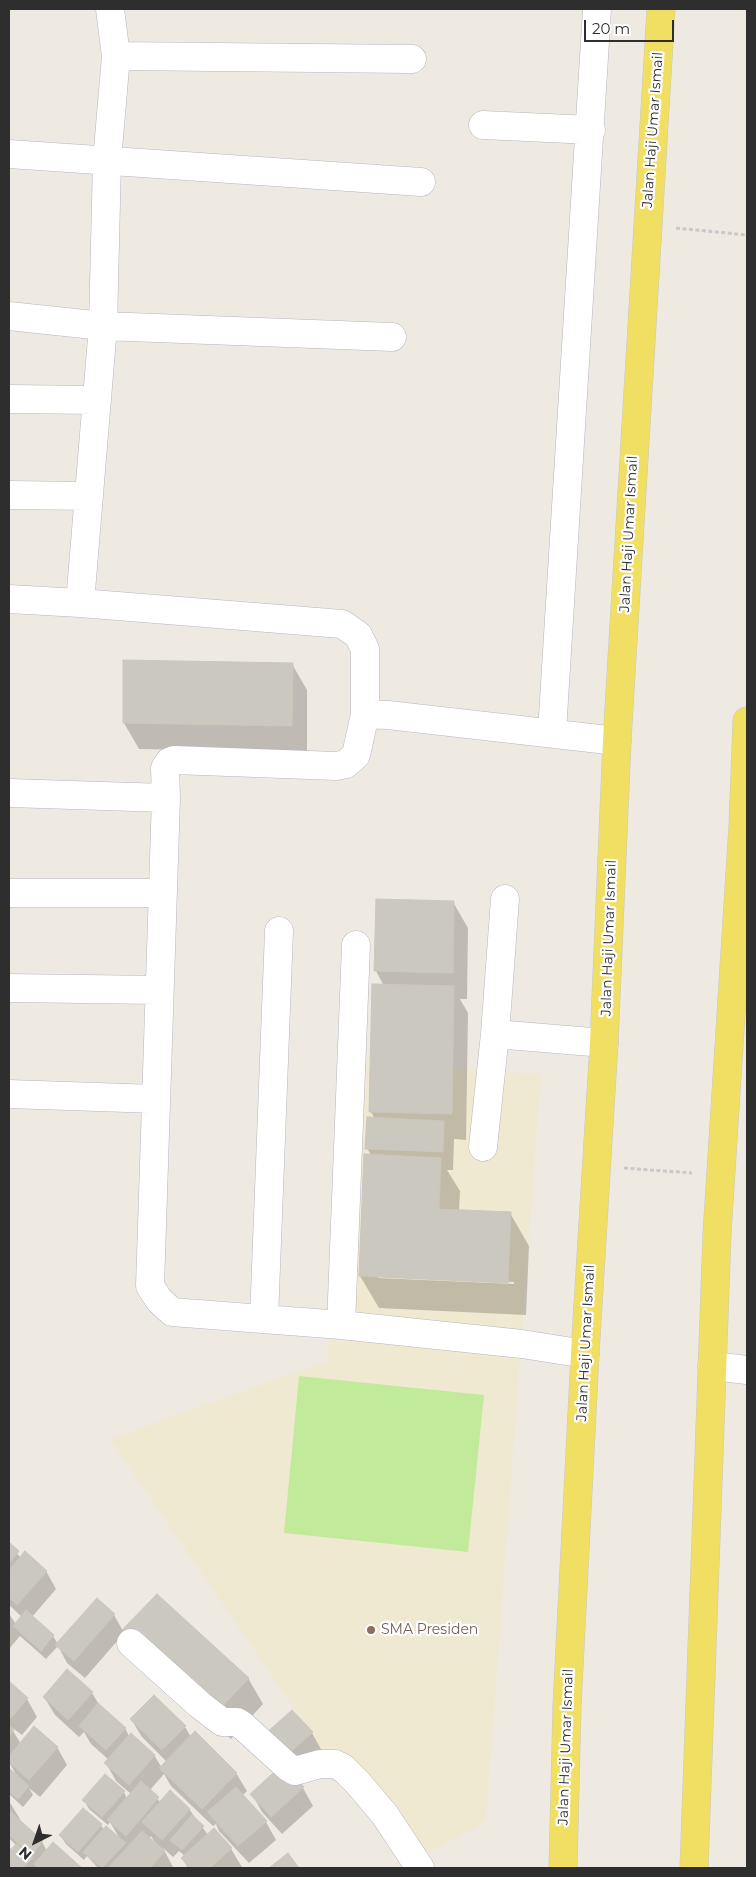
<!DOCTYPE html>
<style>
body{margin:0}
#map{position:relative;width:756px;height:1877px;overflow:hidden;background:#efeae1;font-family:Montserrat,sans-serif}
canvas{display:block}
.frame{position:absolute;inset:0;border:10px solid #2e2e2e;pointer-events:none}
.north{position:absolute;left:10px;top:1817px;width:50px;height:50px;-webkit-text-stroke:4px #fff;paint-order:stroke;rotate:221deg;font-size:14px;font-weight:700;line-height:20px;text-align:center;color:#2e2e2e}
.north::after{content:'';display:block;margin:auto;width:18px;height:22px;background:#2e2e2e;clip-path:polygon(50% 0,100% 100%,50% 72%,0 100%)}
.scale{position:absolute;left:584px;top:20px;width:90px;height:22px;box-sizing:border-box;border:2px solid #2e2e2e;border-top:0;padding-left:6px;font-size:15px;line-height:18px;white-space:nowrap;color:#2e2e2e;-webkit-text-stroke:4px #fff;paint-order:stroke}
</style>
<div id="map">
<canvas width="756" height="1877"></canvas>
<div class="frame"></div>
<div class="north">N</div>
<div class="scale">20 m</div>
</div>
<script>
const c = document.querySelector('canvas').getContext('2d');
c.lineJoin = 'round';
function fill(path, color) {
  c.fillStyle = color;
  c.fill(path, 'evenodd');
}
function shape(rows) {
  const path = new Path2D();
  for (const r of rows) {
    path.moveTo(r[0], r[1]);
    for (let i = 2; i < r.length; i += 2) path.lineTo(r[i], r[i + 1]);
  }
  return path;
}
function trace(path, color, width, dash) {
  c.strokeStyle = color;
  c.lineWidth = width;
  c.lineCap = dash ? 'butt' : 'round';
  c.setLineDash(dash || []);
  c.stroke(path);
}
function drawText(font, color, halo, rows, align = 'center') {
  c.font = font + ' Montserrat,sans-serif';
  c.lineWidth = 4.5;
  c.setLineDash([]);
  c.textBaseline = 'middle';
  c.strokeStyle = halo;
  c.fillStyle = color;
  for (const [text, x, y, turn = 0] of rows) {
    c.save();
    c.translate(x, y);
    c.rotate((+turn || 0) * Math.PI / 180);
    c.textAlign = isNaN(turn) ? turn : align;
    if (halo) c.strokeText(text, 0, 0);
    c.fillText(text, 0, 0);
    c.restore();
  }
}
const education = shape([
 [350,1063,541,1074,486,1821,403,1868,110,1439,327,1361]
]);
const pitch = shape([
 [299,1376,484,1395,468,1552,284,1533]
]);
const shadow = shape([
 [292,664,307,690,307,752,139,749,124,723],
 [377,900,453,902,468,928,467,999,460,999,468,1013,466,1140,454,1139,453,1170,447,1170,460,1191,459,1211,510,1213,529,1246,526,1315,379,1308,360,1276,371,1155,367,1148,375,1119,371,1112,384,986,376,971],
 [378,1276,514,1282,514,1284,378,1278],
 [9,1544,21,1558,46,1571,56,1589,32,1617,53,1636,58,1644,114,1615,123,1631,157,1596,248,1678,263,1704,231,1739,139,1656,125,1632,85,1678,67,1663,58,1646,46,1659,20,1636,9,1649,9,1614,16,1624,22,1617,9,1605],
 [9,1683,27,1699,37,1717,22,1735,10,1726,21,1744,57,1747,67,1765,40,1797,29,1788,33,1795,23,1807,9,1794,9,1770,17,1776,10,1764,9,1766],
 [92,1693,100,1706,125,1728,129,1736,154,1755,162,1768,167,1762,142,1737,131,1719,185,1727,191,1737,236,1773,247,1791,242,1796,266,1822,276,1840,249,1863,219,1831,216,1824,213,1826,171,1786,164,1774,150,1790,161,1803,189,1809,208,1835,214,1830,231,1849,242,1867,188,1868,182,1858,185,1856,179,1851,173,1857,163,1848,173,1867,176,1868,98,1868,87,1856,84,1860,66,1844,60,1835,101,1825,104,1830,120,1839,110,1822,108,1825,89,1809,84,1800,124,1792,127,1799,131,1794,116,1781,106,1763,109,1760,91,1744,84,1732,79,1737,55,1715,44,1697],
 [151,1836,156,1844,149,1839],
 [292,1711,312,1733,322,1751,296,1774,277,1752],
 [303,1788,313,1806,282,1834,262,1812,252,1794],
 [9,1801,20,1819,18,1820,42,1842,47,1851,53,1844,80,1868,9,1868,9,1846,12,1851,16,1845,9,1838]
]);
const building = shape([
 [123,660,293,663,292,726,123,723,123,660],
 [376,899,454,901,453,973,374,971,376,899],
 [372,984,454,986,452,1114,369,1112,372,984],
 [367,1117,444,1121,443,1152,365,1149,367,1117],
 [364,1154,441,1158,439,1209,511,1212,508,1283,359,1276,364,1154],
 [9,1542,19,1551,9,1563,9,1542],
 [25,1551,47,1571,17,1605,9,1597,9,1570,25,1551],
 [157,1594,249,1678,215,1714,122,1630,157,1594],
 [97,1598,115,1614,74,1661,55,1645,97,1598],
 [26,1610,54,1635,41,1651,13,1626,26,1610],
 [67,1669,93,1692,68,1720,43,1697,67,1669],
 [9,1681,28,1698,11,1718,9,1716,9,1681],
 [154,1695,186,1726,162,1750,130,1719,154,1695],
 [98,1703,126,1728,106,1750,79,1726,98,1703],
 [292,1710,313,1732,285,1757,265,1734,292,1710],
 [9,1725,14,1730,9,1736,9,1725],
 [34,1726,58,1747,29,1780,9,1762,9,1756,34,1726],
 [195,1731,237,1773,202,1809,159,1768,195,1731],
 [131,1733,155,1755,129,1785,104,1763,131,1733],
 [283,1764,304,1787,271,1817,250,1794,283,1764],
 [9,1768,29,1786,18,1799,9,1791,9,1768],
 [105,1774,125,1791,102,1817,82,1800,105,1774],
 [141,1781,159,1797,126,1836,107,1820,141,1781],
 [236,1787,267,1821,238,1846,207,1812,236,1787],
 [170,1790,190,1809,162,1840,142,1822,170,1790],
 [83,1808,102,1824,78,1852,59,1835,83,1808],
 [11,1812,43,1841,31,1855,9,1835,9,1814,11,1812],
 [192,1815,204,1826,182,1850,170,1840,192,1815],
 [106,1826,126,1843,102,1868,83,1852,106,1826],
 [214,1828,232,1848,210,1868,190,1868,181,1858,214,1828],
 [142,1831,165,1851,150,1868,108,1868,142,1831],
 [53,1842,82,1868,38,1868,34,1864,53,1842],
 [16,1844,33,1858,23,1868,9,1868,9,1852,16,1844],
 [288,1853,299,1868,269,1868,288,1853]
]);
const path = shape([
 [676,228,747,235],
 [624,1168,692,1173]
]);
const minor = shape([
 [116,56,412,59],
 [483,125,591,130],
 [9,154,421,182],
 [9,316,103,326,392,337],
 [9,399,97,400],
 [9,495,89,496],
 [9,599,80,603,342,624,358,635,365,649,365,714,356,755,346,764,336,766,174,760,169,762,165,768,166,798,150,1286,159,1300,172,1312,341,1325,522,1344,585,1354],
 [80,603,103,326,107,161,116,56,110,9],
 [365,714,388,715,617,741],
 [552,732,597,9],
 [9,793,166,798],
 [9,893,163,893],
 [9,988,159,990],
 [495,1034,505,899],
 [9,1094,156,1099],
 [483,1147,495,1034,604,1043],
 [264,1319,279,931],
 [341,1325,356,945],
 [712,1366,747,1370],
 [131,1643,200,1705,222,1722,237,1722,243,1726,288,1767,295,1771,320,1764,335,1764,343,1768,358,1783,385,1815,420,1868]
]);
const major = shape([
 [563,1868,567,1706,585,1354,604,1043,617,741,661,9],
 [694,1868,717,1234,743,826,747,721]
]);
const markers = [
 [371,1630,5,"#8d6e63"]
];
const streetNames = [
 ["Jalan Haji Umar Ismail",653,130,-86],
 ["Jalan Haji Umar Ismail",629,534,-87],
 ["Jalan Haji Umar Ismail",609,938,-88],
 ["Jalan Haji Umar Ismail",586,1343,-87],
 ["Jalan Haji Umar Ismail",566,1747,-88]
];
const educationNames = [
 ["SMA Presiden",381,1630]
];
fill(education, '#f0e9d1');
fill(pitch, '#c1eb9b');
fill(shadow, '#0003');
fill(building, '#cbc8bf');
trace(building, '#cbc7ba', 1);
trace(minor, '#b4b5c1', 29);
trace(major, '#c9c9c9', 29);
trace(path, '#c9c9c9', 3, [4, 2.5]);
trace(minor, '#fff', 28);
trace(major, '#f1df64', 28);
for (const [x, y, r, color] of markers) {
  const dot = new Path2D();
  dot.arc(x, y, r, 0, 2 * Math.PI);
  c.fillStyle = color;
  c.fill(dot);
  trace(dot, '#fff', 2);
}
drawText('14px', '#2e2e2e', '#fff', streetNames);
drawText('14px', '#785e54', '#fff', educationNames, 'left');
</script>
